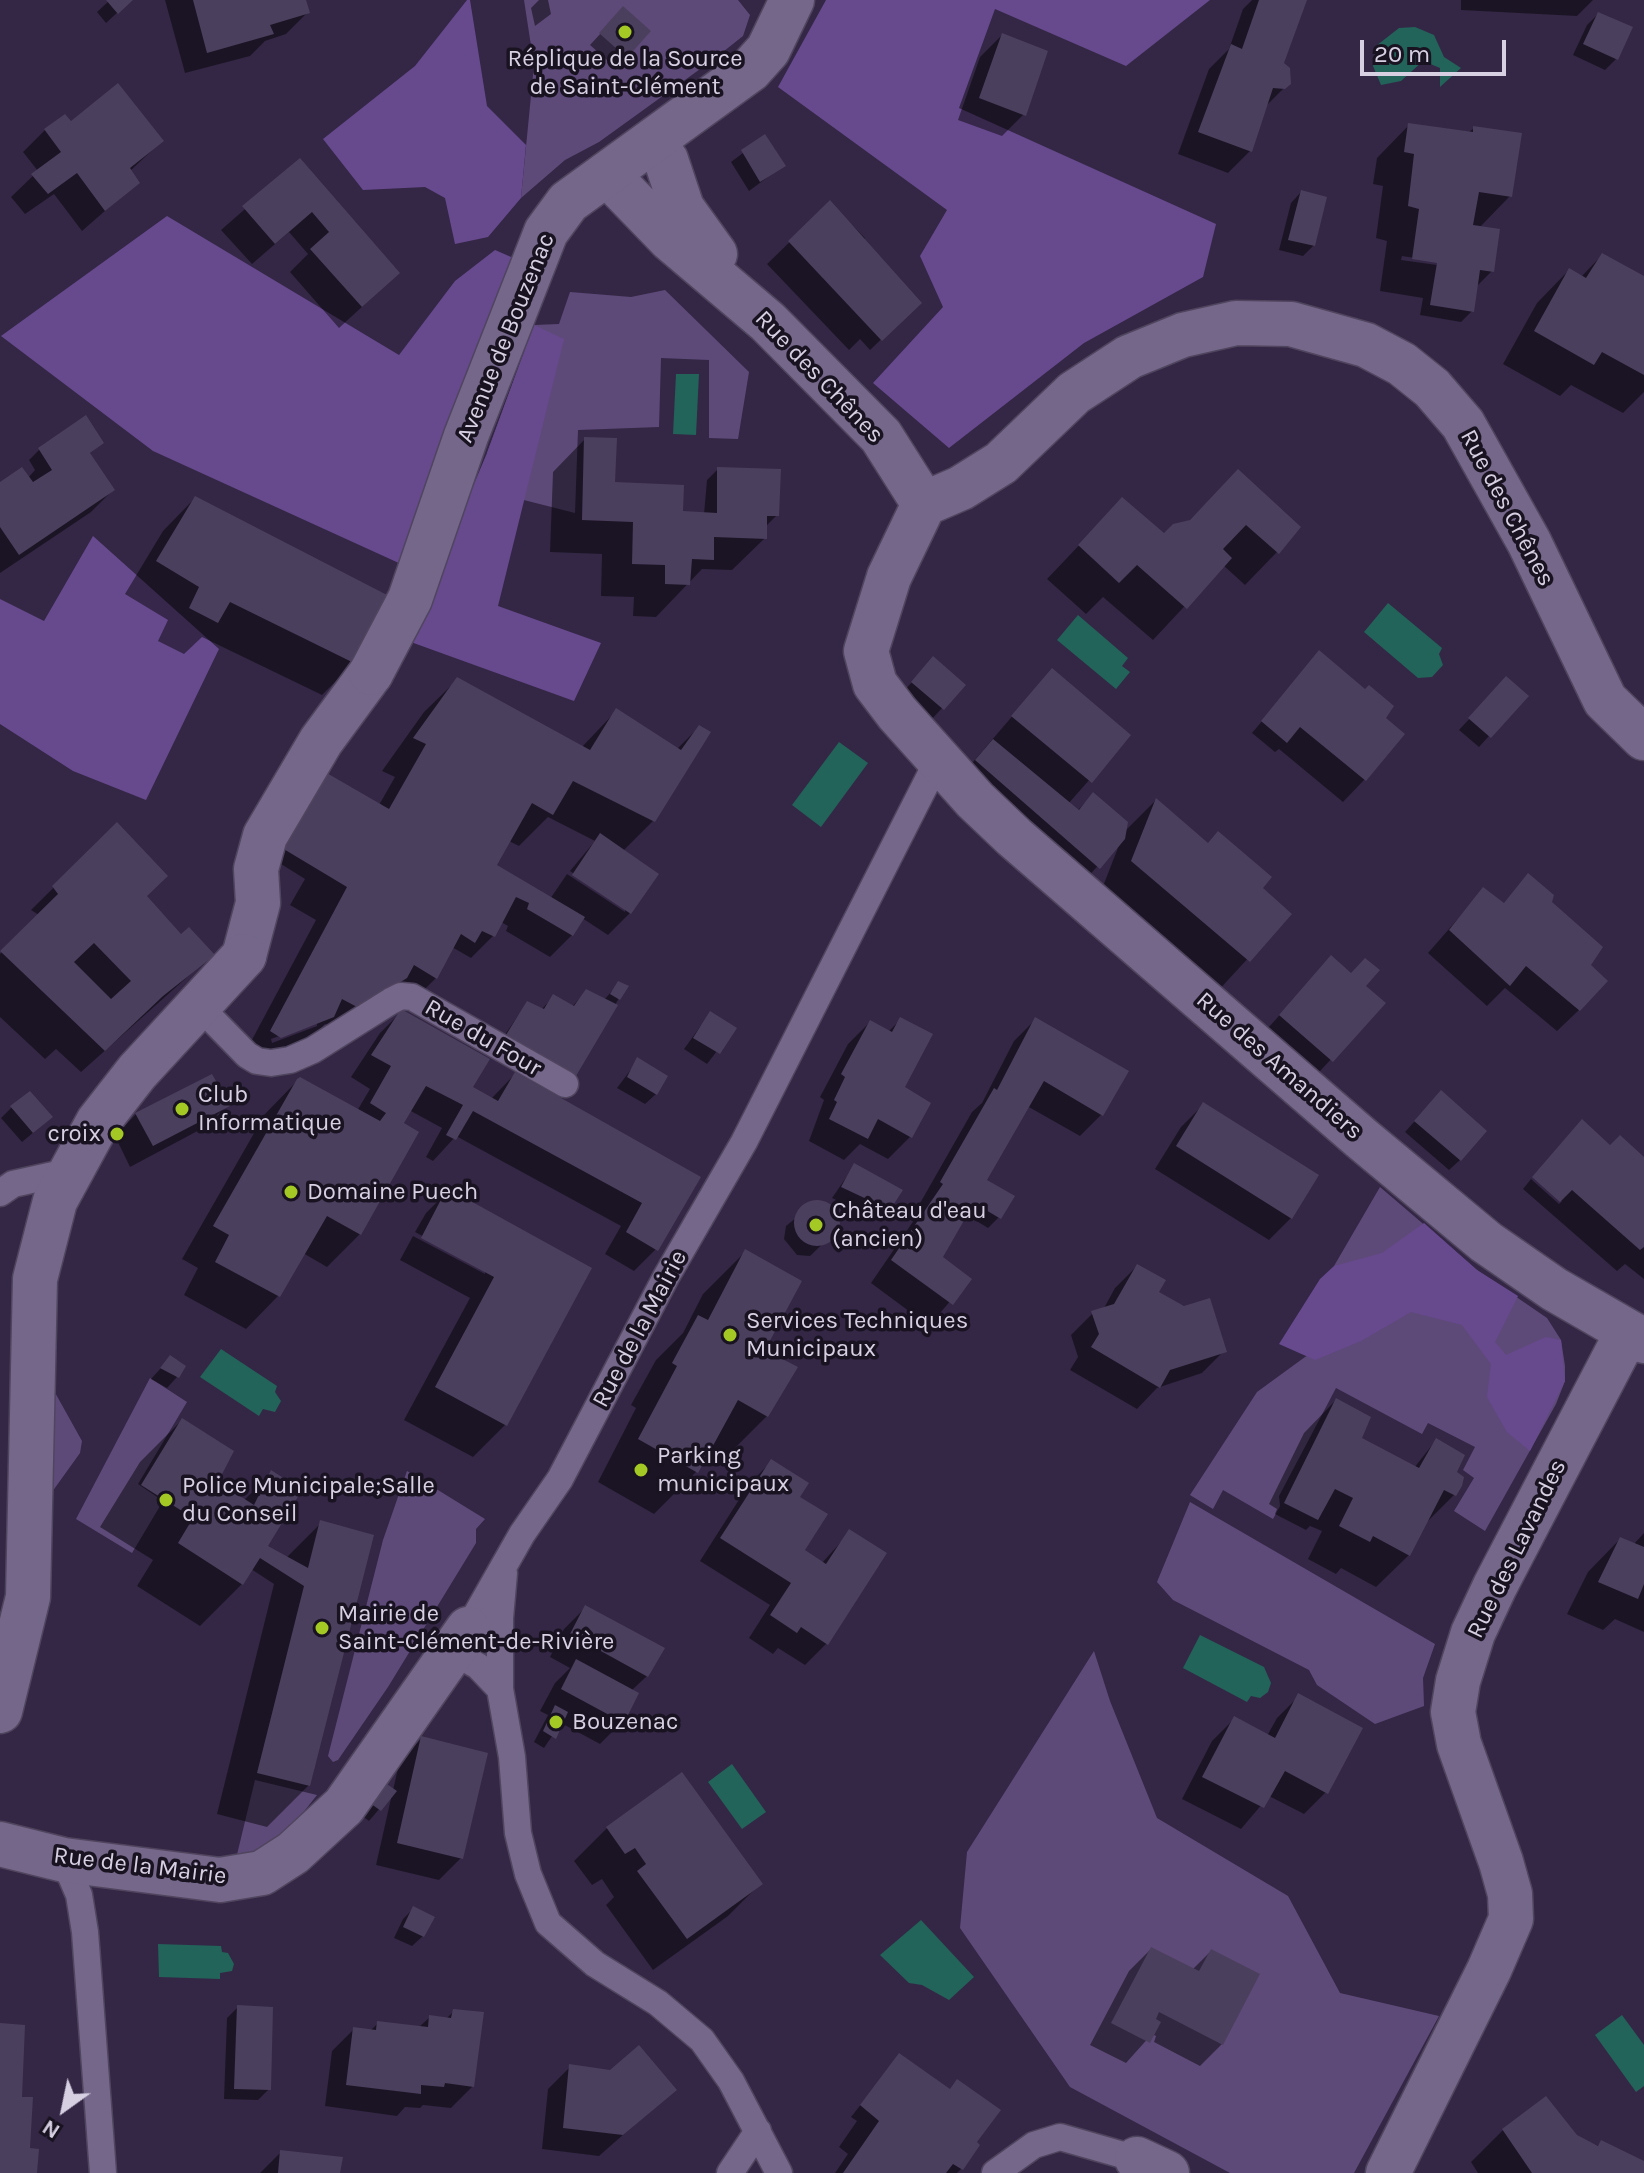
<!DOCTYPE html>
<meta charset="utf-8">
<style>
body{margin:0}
#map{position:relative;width:1644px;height:2173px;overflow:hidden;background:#342745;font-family:Karla,sans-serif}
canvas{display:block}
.north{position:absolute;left:24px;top:2069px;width:80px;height:80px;-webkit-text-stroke:6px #191321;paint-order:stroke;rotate:213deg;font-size:22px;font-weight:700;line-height:32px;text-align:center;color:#d7d0e3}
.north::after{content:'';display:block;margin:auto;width:28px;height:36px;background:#d7d0e3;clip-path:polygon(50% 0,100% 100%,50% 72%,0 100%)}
.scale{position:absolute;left:1360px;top:40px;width:146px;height:36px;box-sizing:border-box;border:4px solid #d7d0e3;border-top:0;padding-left:10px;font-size:24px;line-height:28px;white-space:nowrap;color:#d7d0e3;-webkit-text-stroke:6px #191321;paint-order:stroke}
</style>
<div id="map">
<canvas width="1644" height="2173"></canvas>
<div class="north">N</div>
<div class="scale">20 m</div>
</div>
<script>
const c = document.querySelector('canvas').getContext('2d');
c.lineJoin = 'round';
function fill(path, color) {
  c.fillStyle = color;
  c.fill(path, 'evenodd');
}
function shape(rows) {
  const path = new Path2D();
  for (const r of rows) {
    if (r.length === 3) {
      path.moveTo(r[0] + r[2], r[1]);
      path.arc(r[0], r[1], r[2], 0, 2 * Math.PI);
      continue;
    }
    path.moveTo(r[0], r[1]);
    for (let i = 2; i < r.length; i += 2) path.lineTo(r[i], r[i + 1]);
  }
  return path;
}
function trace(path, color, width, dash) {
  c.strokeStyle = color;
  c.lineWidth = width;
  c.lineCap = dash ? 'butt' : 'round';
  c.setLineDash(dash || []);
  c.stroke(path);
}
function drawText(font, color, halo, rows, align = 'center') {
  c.font = font + ' Karla,sans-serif';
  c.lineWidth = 7;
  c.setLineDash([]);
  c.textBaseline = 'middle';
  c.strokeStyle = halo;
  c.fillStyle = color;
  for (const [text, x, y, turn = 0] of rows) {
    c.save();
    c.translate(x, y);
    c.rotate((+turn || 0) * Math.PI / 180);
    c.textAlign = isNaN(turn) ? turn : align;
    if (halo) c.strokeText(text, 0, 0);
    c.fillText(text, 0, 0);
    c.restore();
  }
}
const green = shape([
 [524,0,738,0,750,15,743,36,714,59,599,142,565,160,521,198,534,65],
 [665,290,749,372,738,439,709,438,709,360,661,358,659,427,578,430,575,513,512,497,487,453,534,325,559,324,570,292,631,297],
 [1380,1187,1477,1270,1547,1318,1561,1340,1565,1366,1565,1381,1556,1404,1485,1531,1454,1511,1474,1478,1463,1470,1475,1447,1428,1423,1422,1434,1336,1388,1279,1496,1280,1506,1273,1519,1223,1490,1213,1509,1190,1495,1257,1392,1305,1357,1350,1332,1334,1266],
 [150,1378,187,1402,138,1484,163,1501,132,1553,76,1519],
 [53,1389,82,1441,80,1453,52,1492],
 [407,1471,485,1519,476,1529,476,1543,388,1687,338,1760,333,1762,328,1756,383,1540],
 [1190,1502,1435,1644,1423,1678,1424,1706,1375,1724,1317,1685,1309,1670,1173,1600,1157,1582],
 [1094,1651,1110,1701,1157,1818,1288,1896,1340,1993,1439,2016,1354,2173,1230,2173,1070,2087,960,1928,967,1852],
 [255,1780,317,1795,276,1847,234,1867]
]);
const forest = shape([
 [467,0,470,0,487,106,526,145,521,198,488,237,455,244,445,198,425,187,363,190,323,139,415,66],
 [826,0,1210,0,1126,66,995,9,959,108,1216,224,1203,277,1084,343,949,448,873,383,943,307,920,256,947,210,778,87],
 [167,216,399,355,455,281,495,250,518,260,401,564,153,451,1,336],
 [534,325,564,339,498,606,601,643,574,701,408,641,487,453],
 [93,536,219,649,146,800,73,771,0,724,0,599,44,621],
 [1424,1223,1477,1270,1518,1296,1495,1342,1506,1355,1546,1337,1561,1340,1565,1381,1530,1451,1507,1432,1487,1397,1491,1364,1462,1325,1411,1312,1361,1341,1315,1360,1279,1344,1320,1279,1334,1266,1382,1253]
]);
const water = shape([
 [1415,27,1434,35,1444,57,1461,68,1440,87,1440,68,1423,61,1401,81,1381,85,1373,66,1376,46,1399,28],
 [676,374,699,374,696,435,673,434],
 [1388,603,1442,648,1439,654,1443,665,1432,677,1418,678,1364,632],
 [1078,615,1128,658,1122,666,1130,672,1116,689,1057,640],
 [839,742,868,763,821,827,792,805],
 [221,1349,277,1386,275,1392,281,1401,275,1412,263,1409,259,1416,200,1377],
 [1200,1635,1264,1667,1271,1683,1268,1692,1260,1698,1251,1696,1247,1702,1183,1668],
 [732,1764,766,1812,742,1829,708,1782],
 [921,1920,974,1977,949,2000,922,1985,909,1983,880,1955],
 [158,1944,221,1946,222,1952,228,1953,234,1964,232,1971,220,1973,220,1979,159,1977],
 [1622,2015,1644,2045,1644,2086,1636,2092,1595,2035]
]);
const shadow = shape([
 [110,0,131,0,106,23,97,12],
 [165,0,304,0,308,12,286,34,265,41,250,56,185,73],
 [539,0,548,0,551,14,535,26,531,8],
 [1252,0,1300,0,1281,64,1289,83,1265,107,1250,151,1228,173,1178,154,1209,69,1229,49,1243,9],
 [1461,0,1593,0,1577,16,1461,10],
 [1598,14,1630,28,1616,59,1605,70,1573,55,1587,25],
 [613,20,648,31,615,67,590,45],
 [1002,35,1024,114,1002,136,958,120,980,57],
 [1409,125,1468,133,1474,128,1510,196,1479,228,1492,271,1476,287,1472,311,1461,322,1420,315,1423,298,1380,291,1387,241,1376,238,1383,186,1373,184,1377,158],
 [1402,256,1441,262,1437,265,1401,260],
 [45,130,162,141,130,171,138,182,82,231,54,194,25,214,11,197,38,171,23,152],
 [764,137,783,166,749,191,731,162],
 [300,161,376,294,339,328,290,272,308,254,289,232,252,264,221,230],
 [1301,192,1314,245,1303,256,1279,250,1291,203],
 [830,203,865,238,855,249,919,303,870,350,860,339,849,350,767,264],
 [1602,255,1644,278,1644,392,1623,413,1571,385,1560,396,1503,364,1537,303,1569,270,1581,277],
 [585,439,613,484,681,513,704,514,707,480,718,469,777,515,765,527,765,538,732,570,702,569,656,617,633,616,634,597,601,596,602,554,550,552,553,472],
 [102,443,88,455,113,490,91,512,0,573,0,484,28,478,35,470,29,460,39,450],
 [1238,472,1277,552,1245,585,1223,565,1153,640,1103,597,1086,614,1047,579,1123,499,1164,536,1188,522],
 [195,498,354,663,322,695,202,637,184,654,158,641,168,620,125,594,163,531],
 [1319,653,1384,719,1364,780,1343,802,1279,749,1275,752,1252,733],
 [923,670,963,685,932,719,902,693],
 [457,680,581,748,617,710,677,749,699,727,709,733,653,821,623,851,630,913,608,935,582,918,572,935,550,957,506,931,508,926,501,922,493,936,471,958,452,947,436,978,414,1000,335,1029,325,1024,300,1049,239,1064,316,920,290,905,305,879,273,859,277,851,379,805,395,777,382,771,424,712],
 [548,817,595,841,570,871,625,908,625,912,567,874,550,899,494,866,509,841,519,846],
 [317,1022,317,1026,272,1043,271,1039],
 [1496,690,1489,736,1479,747,1459,730],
 [1027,699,1129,735,1068,804,1077,811,1093,795,1120,836,1156,800,1289,914,1216,993,1100,894,1121,840,1077,889,955,783],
 [117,825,145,896,180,937,212,955,81,1072,56,1049,45,1059,0,1017,0,954,39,915,31,910],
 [1483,890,1531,920,1589,965,1579,1010,1557,1031,1505,988,1487,1006,1428,953],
 [1331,958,1383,1003,1309,1083,1259,1038],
 [619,983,619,998,575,1075,564,1085,497,1046,527,1003,541,1010,553,997,572,1007,586,991,604,1000],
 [402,1011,471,1087,491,1099,515,1074,698,1177,656,1249,634,1271,605,1254,621,1226,456,1136,433,1161,426,1157,442,1128,409,1110,360,1234,327,1267,303,1253,278,1296,246,1329,184,1295,198,1268,182,1259,265,1114,298,1080,357,1111,370,1089,351,1077,380,1033],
 [710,1013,734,1029,707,1064,684,1049],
 [901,1019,902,1088,910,1137,888,1159,860,1144,844,1160,809,1141,824,1100,820,1097,848,1044,870,1022,888,1032],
 [1036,1019,1102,1114,1080,1136,1027,1106,980,1188,999,1217,988,1228,965,1214,940,1258,969,1279,929,1326,871,1283,923,1207,919,1205,972,1112,982,1103,1014,1041],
 [638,1060,656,1094,645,1104,617,1088],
 [1431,1103,1460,1160,1449,1170,1405,1132],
 [227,1105,205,1127,130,1167,115,1136,136,1114],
 [1203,1105,1291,1218,1269,1240,1155,1169,1181,1127],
 [12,1107,40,1127,22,1142,1,1118],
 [1582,1122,1610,1148,1644,1159,1644,1279,1625,1264,1617,1271,1523,1189,1531,1179,1559,1204,1562,1201,1534,1176],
 [854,1166,888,1209,877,1220,832,1198],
 [448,1191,589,1269,506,1424,473,1457,404,1420,470,1298,400,1260,413,1236,485,1274,485,1270,415,1232,426,1213],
 [814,1203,828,1205,836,1216,837,1230,810,1256,797,1255,784,1239,786,1226],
 [745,1252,762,1351,767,1416,725,1458,709,1449,696,1472,654,1514,598,1482,636,1408,631,1405,656,1360,683,1333,703,1294],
 [1137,1266,1156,1292,1224,1351,1202,1373,1157,1388,1137,1409,1070,1370,1078,1357,1071,1335,1093,1313,1103,1310,1115,1288],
 [170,1358,177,1377,167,1388,151,1379],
 [1336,1400,1359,1438,1414,1468,1436,1440,1454,1473,1454,1495,1425,1524,1409,1555,1376,1587,1341,1568,1336,1574,1308,1559,1322,1531,1310,1526,1306,1530,1275,1514,1277,1509,1269,1504,1304,1433],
 [182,1420,215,1482,243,1501,272,1473,265,1546,286,1558,321,1523,309,1785,267,1827,217,1814,274,1584,251,1569,242,1584,200,1626,137,1586,153,1560,100,1527,140,1462],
 [771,1462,797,1498,802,1551,821,1564,850,1532,827,1643,805,1665,778,1648,773,1654,749,1638,770,1605,700,1561,749,1484],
 [1644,1533,1644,1632,1615,1619,1603,1630,1567,1614,1588,1572,1620,1539,1633,1545],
 [586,1607,647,1676,631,1691,622,1722,600,1744,561,1723,544,1748,534,1742,548,1715,540,1711,555,1683,570,1668,550,1657,564,1629],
 [1299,1696,1326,1792,1304,1814,1269,1796,1241,1829,1182,1799,1212,1741,1234,1719,1267,1736,1277,1718],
 [422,1738,461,1858,439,1880,376,1865,392,1794,369,1821,361,1815,374,1795,393,1790,400,1760],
 [682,1774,760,1884,728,1916,653,1970,606,1905,614,1897,602,1879,592,1885,574,1861,607,1828],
 [413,1909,423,1936,412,1946,394,1938,403,1919],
 [1151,1949,1192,1970,1211,1951,1222,2044,1200,2066,1154,2042,1156,2036,1152,2034,1126,2063,1090,2045,1129,1971],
 [238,2007,269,2089,258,2100,224,2099,227,2018],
 [454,2011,473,2086,451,2108,423,2105,420,2108,405,2107,397,2116,325,2106,332,2051,354,2029,370,2031,378,2023,418,2028,430,2017,446,2019],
 [899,2056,973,2143,961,2169,957,2173,835,2173,848,2154,839,2147,857,2121,851,2117],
 [570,2067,674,2090,599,2156,542,2149,548,2089],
 [1503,2130,1575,2137,1644,2163,1644,2173,1478,2173,1471,2162],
 [281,2152,338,2173,260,2173]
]);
const building = shape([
 [106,0,133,0,118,14],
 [193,0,306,0,310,13,270,25,274,34,207,53],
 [1259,0,1307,0,1284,63,1290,68,1291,84,1285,89,1273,88,1252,152,1198,132,1231,44,1242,49],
 [623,6,651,31,627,58,599,33],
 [1598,12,1633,27,1618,60,1583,44],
 [1002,33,1048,51,1026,116,979,98],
 [118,83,164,141,130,168,140,183,105,211,77,173,48,194,31,174,61,152,44,129,65,114,71,121],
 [1408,123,1473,132,1473,126,1522,133,1512,197,1479,192,1473,225,1500,229,1494,272,1480,270,1474,312,1430,305,1437,263,1412,259,1419,209,1408,206,1414,154,1404,152],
 [765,134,786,166,760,182,741,150],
 [300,158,400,273,362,307,310,249,329,232,312,212,275,244,242,206],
 [1301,190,1327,197,1315,246,1288,240],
 [830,200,922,303,882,341,788,241],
 [1602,253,1644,276,1644,375,1602,352,1594,365,1534,331,1569,268,1586,278],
 [86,415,104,443,90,453,115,490,19,555,0,527,0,482,22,467,33,482,52,470,38,448],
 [584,437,617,438,615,482,684,485,683,511,717,513,717,467,781,469,779,516,767,516,767,539,714,537,714,560,692,559,690,585,665,584,665,565,632,564,633,522,582,520],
 [1238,469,1301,527,1279,554,1246,525,1223,549,1232,558,1187,609,1137,565,1119,583,1078,545,1122,497,1164,533,1173,524,1190,520],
 [195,496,389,596,356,664,230,602,218,623,189,608,199,587,156,561],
 [1319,650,1365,689,1369,685,1394,706,1386,718,1405,734,1366,781,1300,727,1287,743,1261,721],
 [933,656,966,685,944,710,911,682],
 [1052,668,1131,735,1092,783,1011,716],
 [1506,676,1529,696,1491,738,1468,718],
 [457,677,590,750,616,708,681,750,699,725,711,732,655,822,573,781,553,815,532,803,497,865,585,917,573,936,527,909,529,903,516,897,495,937,482,931,475,943,461,934,437,979,414,965,407,978,359,1008,342,999,334,1017,281,1038,270,1031,347,887,282,848,325,772,389,809,426,744,413,738],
 [993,739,1079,810,1093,792,1128,822,1125,839,1100,869,975,760],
 [1156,798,1208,843,1218,831,1272,877,1263,888,1292,914,1250,962,1131,861],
 [117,822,168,876,147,896,181,934,189,927,215,955,163,996,105,1051,0,951,58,894,52,886],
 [94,943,131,981,111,999,74,962],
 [600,833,659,874,631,914,572,875],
 [1528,873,1554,895,1552,902,1603,947,1591,965,1608,981,1580,1011,1526,966,1510,986,1449,930,1483,887,1504,903],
 [1331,955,1351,973,1365,958,1380,970,1366,986,1386,1003,1333,1062,1279,1015],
 [618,981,629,986,620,1000,610,994],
 [586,989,618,1005,576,1076,506,1035,527,1001,544,1009,553,994,574,1006],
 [401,1009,490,1059,473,1087,498,1101,515,1072,701,1177,658,1251,626,1232,642,1203,473,1111,456,1140,446,1135,463,1105,426,1086,404,1123,419,1132,361,1235,327,1216,280,1297,215,1262,229,1235,213,1226,297,1079,300,1077,380,1121,386,1113,370,1103,391,1066,371,1055],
 [710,1011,737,1028,720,1054,693,1038],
 [900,1017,933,1034,905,1087,931,1103,912,1138,878,1119,868,1139,829,1119,837,1102,834,1100,845,1077,841,1074,870,1020,892,1032],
 [1035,1017,1129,1071,1103,1116,1044,1081,987,1180,1015,1196,1001,1219,974,1203,943,1257,972,1279,953,1305,891,1260,943,1184,940,1182,994,1088,997,1090],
 [637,1057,668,1076,657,1095,627,1077],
 [212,1074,230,1106,153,1146,135,1113],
 [1441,1090,1487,1131,1461,1161,1414,1121],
 [30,1091,53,1117,33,1133,10,1106],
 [1203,1102,1319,1175,1292,1219,1176,1146],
 [1582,1119,1610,1145,1620,1135,1644,1157,1644,1247,1640,1250,1572,1190,1560,1202,1532,1177],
 [854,1163,903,1190,890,1210,841,1187],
 [447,1188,592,1268,507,1426,435,1387,494,1277,421,1238],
 [817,1223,23],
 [745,1249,802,1281,765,1350,798,1367,768,1417,738,1400,698,1473,638,1439,677,1366,672,1363,698,1315,708,1320],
 [1137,1264,1166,1280,1159,1292,1184,1306,1210,1298,1227,1352,1170,1370,1160,1388,1091,1347,1099,1334,1091,1311,1114,1304],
 [170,1355,186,1366,179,1378,160,1368],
 [1336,1398,1371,1417,1362,1438,1419,1468,1436,1438,1465,1455,1457,1472,1464,1477,1462,1486,1456,1496,1444,1490,1410,1556,1373,1536,1370,1542,1339,1526,1353,1498,1335,1489,1318,1520,1284,1503],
 [182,1418,234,1451,218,1482,254,1505,271,1470,302,1490,268,1546,308,1568,320,1520,374,1535,310,1786,257,1773,304,1586,260,1558,243,1585,178,1543,193,1518,141,1485],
 [771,1459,809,1483,800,1497,828,1514,805,1550,826,1564,849,1529,887,1553,828,1645,801,1627,797,1633,770,1615,791,1583,720,1538],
 [1620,1537,1644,1547,1644,1584,1638,1599,1598,1582],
 [585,1605,665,1648,648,1677,570,1634],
 [576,1659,639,1693,624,1723,561,1689],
 [1298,1693,1363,1728,1328,1794,1285,1771,1264,1808,1202,1777,1234,1716,1275,1738],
 [555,1705,568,1712,556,1739,543,1731],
 [421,1736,488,1753,463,1859,397,1843],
 [682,1772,763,1884,687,1939,637,1871,646,1864,635,1848,625,1854,606,1827],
 [384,1782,397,1791,381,1811,370,1803],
 [413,1906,435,1917,424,1937,403,1927],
 [1151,1947,1199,1971,1211,1949,1260,1974,1223,2045,1159,2012,1156,2019,1161,2022,1150,2043,1111,2023],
 [237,2005,273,2007,271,2090,234,2089],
 [453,2009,484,2012,474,2087,445,2083,444,2087,421,2085,421,2094,346,2085,353,2027,376,2030,377,2021,428,2027,429,2015,451,2018],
 [0,2023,25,2025,22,2097,33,2097,30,2148,39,2149,37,2173,0,2173],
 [639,2045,677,2090,623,2135,563,2128,569,2064,610,2070],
 [899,2053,950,2089,957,2079,1001,2110,977,2142,980,2145,963,2170,953,2164,946,2173,843,2173,879,2121,860,2105],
 [1546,2096,1577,2135,1598,2146,1601,2140,1644,2161,1644,2173,1532,2173,1502,2129],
 [280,2150,343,2157,340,2173,278,2173]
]);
const lane = shape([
 [199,1006,247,1055,257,1061,271,1063,290,1060,313,1050,391,1001,401,996,412,997,565,1084],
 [0,1193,13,1184,67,1172],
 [468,1629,522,1534,560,1479,666,1277,744,1142,938,760],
 [453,1652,478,1666,500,1689,512,1757,518,1833,528,1874,548,1923,595,1964,658,2003,702,2040,731,2081,779,2173],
 [500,1689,500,1618,504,1573],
 [64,1860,79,1895,85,1932,103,2173],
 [730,2173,758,2131],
 [995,2173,1034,2145,1060,2137,1137,2159]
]);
const street = shape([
 [652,142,666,160,682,208,715,254],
 [607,174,670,239,768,322,881,436,924,504,961,488,1001,463,1074,393,1129,357,1183,335,1236,323,1291,324,1366,345,1402,364,1432,388,1463,424,1529,542,1605,700,1644,738],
 [924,504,889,577,866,651,875,684,897,713,975,800,1014,837,1361,1138,1486,1242,1554,1289,1644,1341],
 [244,956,258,903,256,869,265,836,321,741,371,673],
 [0,1844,64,1860,220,1880,262,1873,293,1853,344,1806,468,1629],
 [1137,2159,1167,2173],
 [1388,2173,1489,1970,1511,1919,1510,1894,1501,1862,1459,1744,1453,1712,1458,1681,1473,1633,1495,1586,1627,1333]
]);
const secondary = shape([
 [371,673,410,599,466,436,546,232,568,202,750,70,768,50,792,0],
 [0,1711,28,1597,35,1279,55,1201,98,1122,137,1072,244,956]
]);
const markers = [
 [625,32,8,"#a4c824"],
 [182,1109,8,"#a4c824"],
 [117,1134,8,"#a4c824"],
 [291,1192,8,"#a4c824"],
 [816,1225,8,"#a4c824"],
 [730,1335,8,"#a4c824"],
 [641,1470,8,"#a4c824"],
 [166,1500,8,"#a4c824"],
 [322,1628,8,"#a4c824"],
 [556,1722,8,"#a4c824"]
];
const poiNames = [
 ["Réplique de la Source",625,59,"center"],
 ["de Saint-Clément",625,87,"center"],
 ["Club",198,1095],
 ["Informatique",198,1123],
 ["croix",101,1134,"right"],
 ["Domaine Puech",307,1192],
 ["Château d'eau",832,1211],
 ["(ancien)",832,1239],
 ["Services Techniques",746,1321],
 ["Municipaux",746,1349],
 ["Parking",657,1456],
 ["municipaux",657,1484],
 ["Police Municipale;Salle",182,1486],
 ["du Conseil",182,1514],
 ["Mairie de",338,1614],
 ["Saint-Clément-de-Rivière",338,1642],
 ["Bouzenac",572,1722]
];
const streetNames = [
 ["Avenue de Bouzenac",506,338,-68],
 ["Rue des Chênes",819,377,46],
 ["Rue des Chênes",1507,508,62],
 ["Rue du Four",483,1038,30],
 ["Rue des Amandiers",1279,1066,41],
 ["Rue de la Mairie",640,1329,-62],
 ["Rue des Lavandes",1517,1549,-64],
 ["Rue de la Mairie",140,1866,7]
];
fill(green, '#5e4a79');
fill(forest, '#67498e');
fill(water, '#22635a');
fill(shadow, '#0007');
fill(building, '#4b3f5e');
trace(lane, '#50455f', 29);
trace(street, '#50455f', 47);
trace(secondary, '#50455f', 47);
trace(lane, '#746789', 26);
trace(street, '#746789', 44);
trace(secondary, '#746789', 44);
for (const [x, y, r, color] of markers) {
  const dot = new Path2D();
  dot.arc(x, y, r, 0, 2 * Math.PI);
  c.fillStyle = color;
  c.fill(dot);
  trace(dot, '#191321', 3);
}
drawText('24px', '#d7d0e3', '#191321', poiNames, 'left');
drawText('24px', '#d7d0e3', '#191321', streetNames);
</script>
